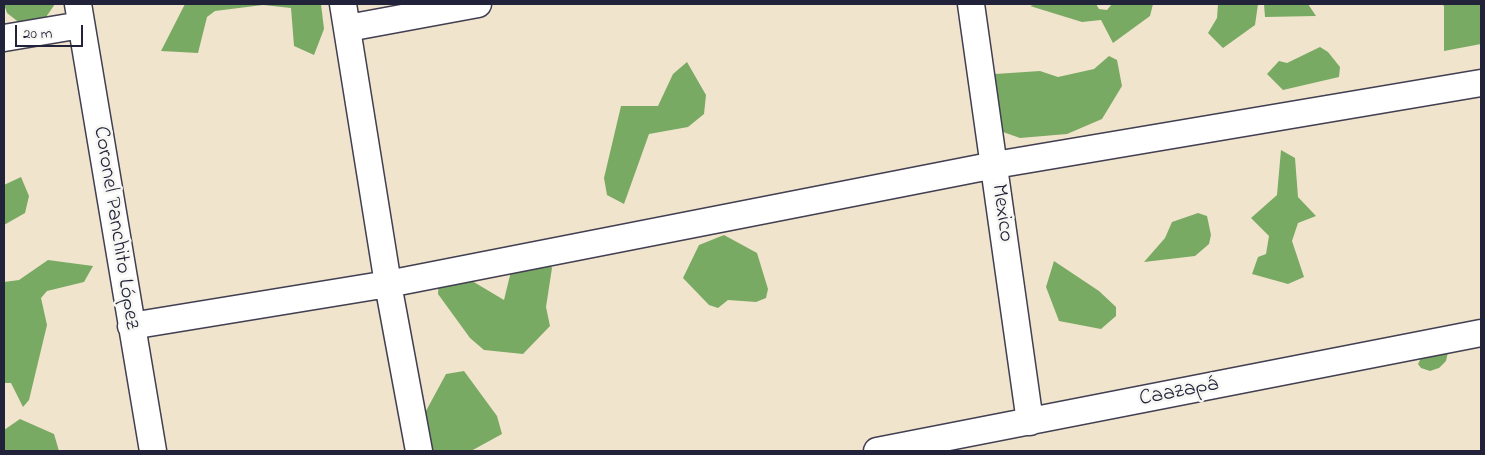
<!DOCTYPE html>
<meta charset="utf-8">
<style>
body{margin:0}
#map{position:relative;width:1485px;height:455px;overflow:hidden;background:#f1e4cc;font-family:"Indie Flower",sans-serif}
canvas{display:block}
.frame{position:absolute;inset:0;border:5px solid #22223b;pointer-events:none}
.scale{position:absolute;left:15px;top:25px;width:68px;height:22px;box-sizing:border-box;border:2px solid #22223b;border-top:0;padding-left:6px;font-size:15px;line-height:18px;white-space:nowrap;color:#22223b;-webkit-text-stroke:4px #f6f6f2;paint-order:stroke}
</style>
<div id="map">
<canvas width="1485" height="455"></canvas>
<div class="frame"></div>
<div class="scale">20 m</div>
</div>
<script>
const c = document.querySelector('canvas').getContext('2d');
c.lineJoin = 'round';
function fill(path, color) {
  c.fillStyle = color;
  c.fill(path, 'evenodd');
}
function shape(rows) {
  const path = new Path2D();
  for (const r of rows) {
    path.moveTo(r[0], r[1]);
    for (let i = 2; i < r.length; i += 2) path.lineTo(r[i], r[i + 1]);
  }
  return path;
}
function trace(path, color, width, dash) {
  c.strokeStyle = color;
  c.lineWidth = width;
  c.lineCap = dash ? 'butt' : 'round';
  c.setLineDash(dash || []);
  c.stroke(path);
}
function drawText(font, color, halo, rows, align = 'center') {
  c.font = font + ' "Indie Flower",sans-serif';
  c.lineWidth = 5;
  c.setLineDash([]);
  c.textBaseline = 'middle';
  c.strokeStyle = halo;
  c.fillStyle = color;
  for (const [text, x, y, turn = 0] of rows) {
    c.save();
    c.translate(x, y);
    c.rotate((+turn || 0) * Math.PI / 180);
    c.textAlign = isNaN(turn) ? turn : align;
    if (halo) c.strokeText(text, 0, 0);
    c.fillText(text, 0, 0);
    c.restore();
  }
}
const forest = shape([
 [4,4,55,4,44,20,21,24,7,13],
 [185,4,321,4,324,29,314,55,294,46,291,8,263,5,215,11,207,17,198,53,161,51],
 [1037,4,1096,4,1099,9,1107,10,1112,4,1153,4,1150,16,1113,43,1101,20,1082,22,1030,6],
 [1218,4,1258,4,1255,25,1223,48,1208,33,1217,18],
 [1264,4,1308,4,1316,16,1265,17],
 [1442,4,1481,4,1481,44,1444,51,1444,6],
 [1320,47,1328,52,1340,67,1339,77,1283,90,1267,74,1279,61,1287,63],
 [1109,56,1117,60,1122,86,1102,119,1067,134,1020,138,1003,132,988,107,987,90,995,74,1040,71,1058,77,1094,69],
 [687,62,706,95,704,114,688,127,649,134,624,204,607,195,604,178,621,106,658,106,673,74],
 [1281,150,1295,158,1298,197,1316,216,1298,223,1292,241,1304,277,1288,284,1252,274,1258,257,1266,254,1269,236,1251,218,1277,195],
 [21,177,29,196,25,213,4,225,4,185],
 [1198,213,1207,216,1211,235,1209,244,1195,256,1144,262,1165,238,1172,222],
 [724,235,757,253,768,289,766,298,756,302,728,300,718,308,709,305,683,278,699,245],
 [545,250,552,268,546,307,550,326,523,354,484,350,470,338,438,294,439,275,457,272,504,300,513,263],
 [48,260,93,266,84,282,47,291,41,298,47,325,29,400,23,407,11,383,4,383,4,282,19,280],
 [1054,261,1099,291,1116,307,1116,316,1101,329,1059,321,1046,287],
 [1448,352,1446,361,1439,368,1430,371,1421,368,1418,364,1422,356],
 [464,371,497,416,502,434,471,451,425,451,420,422,446,374],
 [20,419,54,434,59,451,4,451,4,430]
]);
const street = shape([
 [78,4,153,451],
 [343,4,388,284,419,451],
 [971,4,1030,422],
 [348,28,478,4],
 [4,38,81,25],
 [131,326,388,284,995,165,1481,83],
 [877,451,1481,333]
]);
const streetNames = [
 ["Mexico",1001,213,82],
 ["Coronel Panchito López",115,228,81],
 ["Caazapá",1179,393,-11]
];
fill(forest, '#79aa64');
trace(street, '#413f51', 29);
trace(street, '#fff', 26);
drawText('22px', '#22223b', '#f6f6f2', streetNames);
</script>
